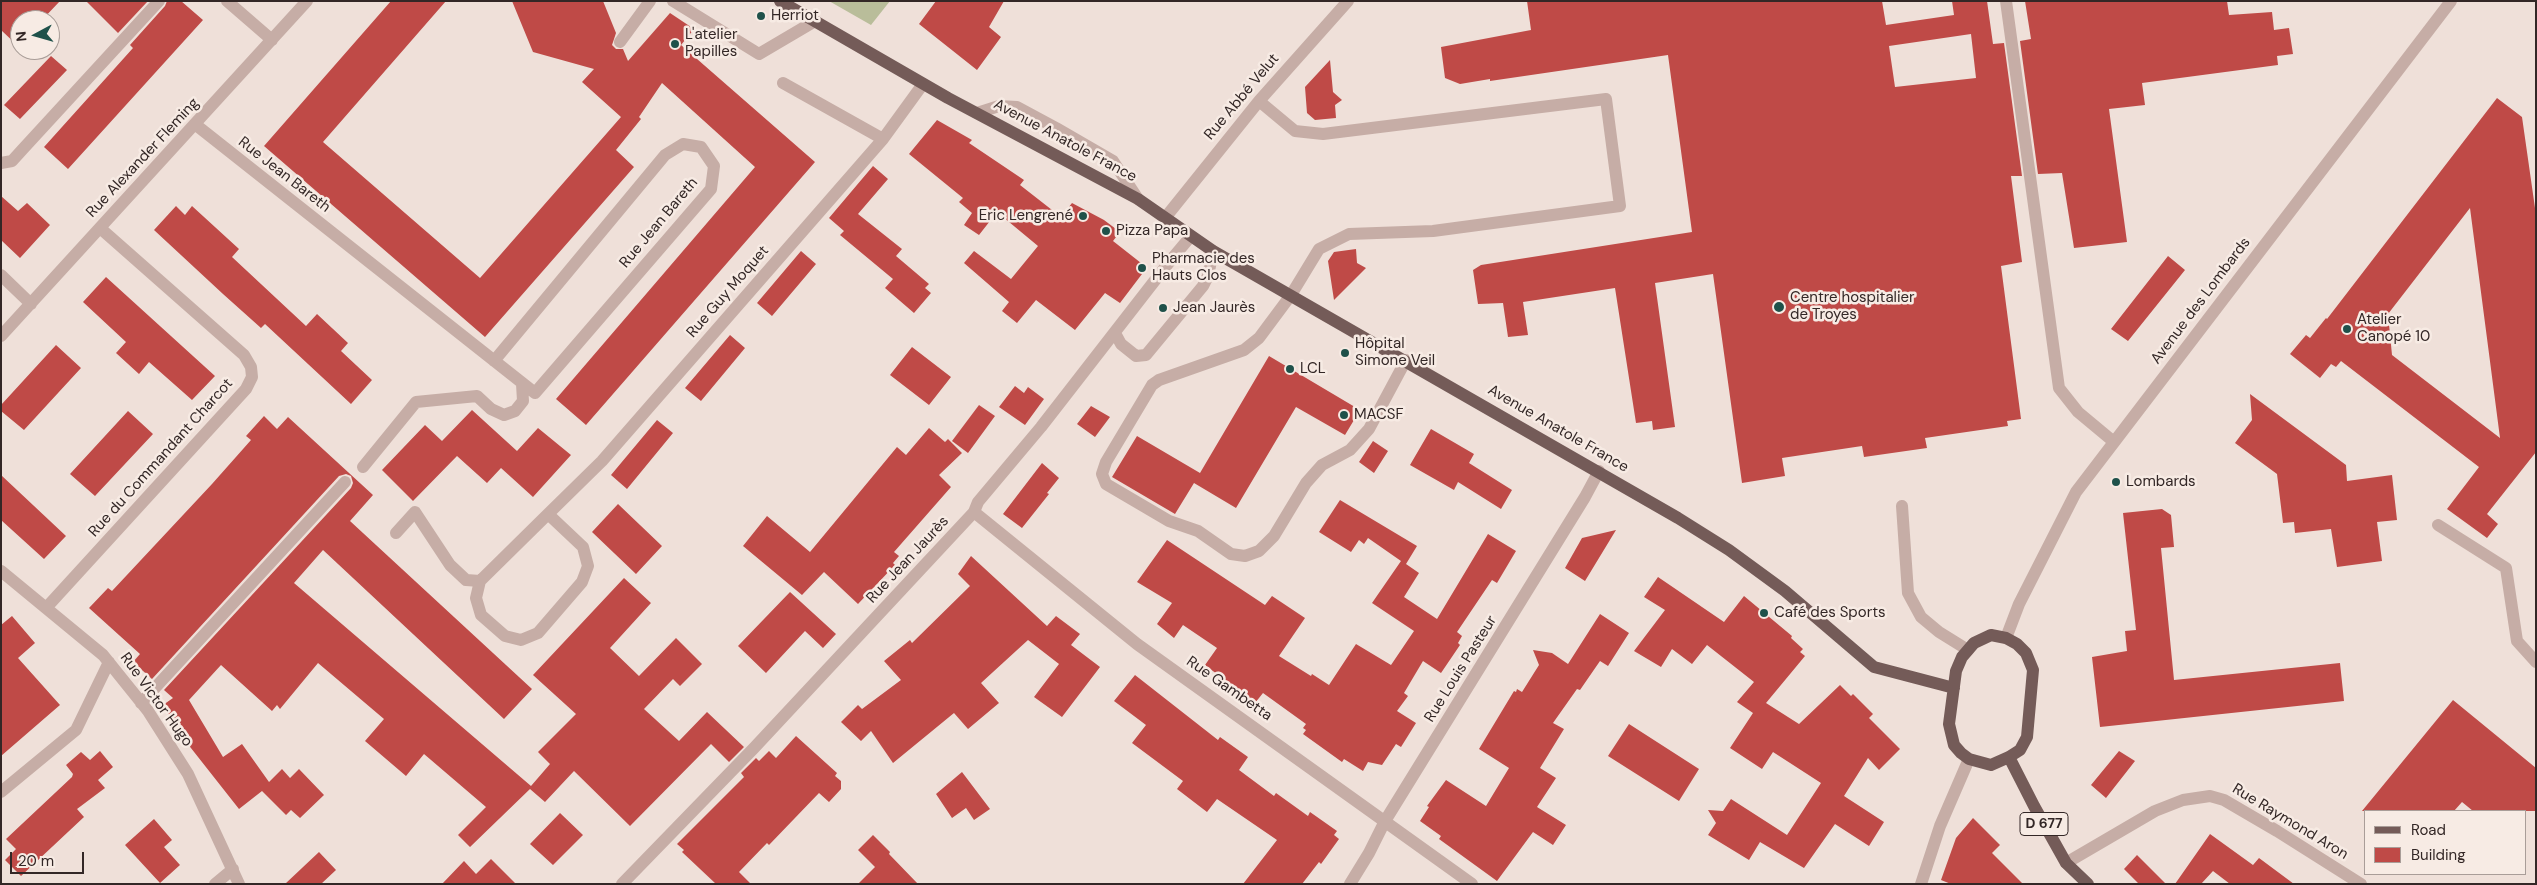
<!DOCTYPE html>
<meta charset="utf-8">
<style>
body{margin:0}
#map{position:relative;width:2537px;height:885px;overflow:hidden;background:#efe0d9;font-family:"DM Sans",sans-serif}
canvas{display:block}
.frame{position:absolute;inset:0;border:2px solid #332726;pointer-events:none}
.legend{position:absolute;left:2364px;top:810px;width:162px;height:65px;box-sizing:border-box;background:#f7ebe4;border:1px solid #a99d98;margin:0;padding:6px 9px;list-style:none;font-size:15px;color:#332726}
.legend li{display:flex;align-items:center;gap:10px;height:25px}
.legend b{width:25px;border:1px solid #a99d98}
.north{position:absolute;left:10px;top:10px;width:50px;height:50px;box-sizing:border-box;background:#f7ebe4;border:1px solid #a99d98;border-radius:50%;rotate:264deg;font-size:14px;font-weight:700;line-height:20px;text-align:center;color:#332726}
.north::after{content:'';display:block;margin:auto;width:18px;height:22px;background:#1f514a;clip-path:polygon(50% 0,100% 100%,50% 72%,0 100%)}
.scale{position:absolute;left:10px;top:852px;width:74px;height:22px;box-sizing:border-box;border:2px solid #332726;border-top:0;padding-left:6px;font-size:15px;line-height:18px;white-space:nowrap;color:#332726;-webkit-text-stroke:4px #f7ebe4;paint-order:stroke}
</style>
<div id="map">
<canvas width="2537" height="885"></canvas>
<div class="frame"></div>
<ul class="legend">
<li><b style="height:6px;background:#745b58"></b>Road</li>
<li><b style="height:14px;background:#bf4a47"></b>Building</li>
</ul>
<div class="north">N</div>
<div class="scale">20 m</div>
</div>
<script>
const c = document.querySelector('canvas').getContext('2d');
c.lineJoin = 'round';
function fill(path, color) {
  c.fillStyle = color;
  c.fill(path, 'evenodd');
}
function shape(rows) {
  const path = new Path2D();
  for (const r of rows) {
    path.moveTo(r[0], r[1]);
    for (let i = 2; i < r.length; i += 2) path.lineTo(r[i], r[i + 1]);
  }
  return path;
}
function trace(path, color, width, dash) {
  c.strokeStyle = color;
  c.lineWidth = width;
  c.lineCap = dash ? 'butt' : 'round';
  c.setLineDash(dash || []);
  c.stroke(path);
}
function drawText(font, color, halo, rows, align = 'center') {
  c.font = font + ' "DM Sans",sans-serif';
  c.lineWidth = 5;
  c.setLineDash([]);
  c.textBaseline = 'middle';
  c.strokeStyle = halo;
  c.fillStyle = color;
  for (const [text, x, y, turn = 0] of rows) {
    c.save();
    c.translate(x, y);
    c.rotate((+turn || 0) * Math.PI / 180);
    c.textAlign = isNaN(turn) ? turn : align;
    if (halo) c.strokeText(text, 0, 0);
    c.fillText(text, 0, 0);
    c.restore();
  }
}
const green = shape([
 [829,1,890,1,871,25]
]);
const building = shape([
 [1,1,60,1,42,20,20,20,20,48,1,30],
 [86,1,148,1,118,33],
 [167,1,181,1,203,20,68,169,44,147,133,48,130,45,165,6],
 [391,1,446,1,323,142,480,278,621,117,582,82,594,69,533,52,512,1,603,1,616,33,612,45,616,49,623,49,628,61,670,13,694,29,681,45,815,162,586,425,556,399,755,167,662,83,639,117,641,119,616,150,634,167,485,337,264,146],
 [936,1,1004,1,989,27,1001,37,977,70,919,24],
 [1527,1,1882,1,1886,25,1954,15,1952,1,1987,1,1993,44,2004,43,2022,176,2011,176,2022,262,2001,266,2021,419,2007,421,2008,426,1925,438,1927,448,1864,457,1862,446,1782,458,1785,476,1742,483,1713,274,1655,283,1675,427,1653,430,1652,421,1636,423,1615,288,1523,302,1528,335,1508,337,1503,303,1478,304,1473,270,1481,265,1692,232,1668,55,1490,81,1490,79,1460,84,1445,78,1441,47,1531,30],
 [1971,34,1976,78,1895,87,1889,46],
 [2025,1,2227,1,2229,15,2272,12,2274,30,2289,28,2293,54,2277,56,2278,65,2142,83,2145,105,2109,109,2127,242,2074,248,2062,173,2038,174,2020,41,2031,39],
 [51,56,67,70,20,119,4,105],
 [1330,60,1333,92,1342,100,1335,105,1336,118,1315,120,1307,113,1305,87],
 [2497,98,2522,117,2536,215,2536,452,2487,514,2498,524,2487,538,2447,509,2479,467,2341,361,2336,367,2331,364,2320,378,2290,354,2306,335,2310,338,2326,318,2327,319],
 [2470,208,2500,438,2392,355,2388,314],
 [937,120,972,140,969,143,1024,180,1020,185,1061,217,1072,203,1104,220,1120,232,1113,241,1141,263,1142,274,1120,303,1105,293,1075,330,1036,300,1017,323,1002,311,1009,302,964,263,974,251,1011,279,1038,246,997,212,979,235,964,225,972,213,959,202,963,198,909,154],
 [873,166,888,179,858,214,902,249,896,256,929,284,925,288,931,293,914,313,885,288,893,279,840,235,844,231,829,218],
 [1,196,18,211,27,203,50,225,20,258,1,240],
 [176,206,185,215,192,206,239,249,232,257,306,326,317,314,348,343,341,351,372,380,351,404,265,324,261,328,223,294,154,230],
 [1356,249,1357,263,1366,268,1334,300,1328,261,1334,252],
 [801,251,816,264,772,316,757,303],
 [2168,256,2185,270,2128,341,2111,329],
 [106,277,215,376,192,400,149,362,139,374,116,353,126,342,83,302],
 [730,335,745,348,701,401,685,388],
 [56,345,81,368,24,430,1,411,1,405],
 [912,347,951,377,929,405,890,375],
 [1269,356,1360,410,1345,435,1296,407,1236,508,1194,483,1175,514,1112,477,1137,436,1200,473],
 [1015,386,1024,393,1028,387,1044,399,1025,425,999,407],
 [2250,394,2346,465,2347,481,2392,475,2397,520,2377,522,2382,561,2337,567,2331,529,2295,533,2294,522,2283,523,2277,474,2235,443,2252,420],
 [979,405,995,416,968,453,952,441],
 [1091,406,1110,417,1095,437,1077,424],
 [472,410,517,451,538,428,571,455,533,497,501,468,487,483,457,456,413,501,382,470,425,425,442,441],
 [128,411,153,434,95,496,70,474],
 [264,416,277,429,288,417,373,495,350,521,532,689,504,719,323,550,294,583,531,786,550,764,538,752,576,714,533,675,624,578,651,603,610,648,639,676,676,638,702,664,680,686,673,679,644,709,679,741,707,712,744,747,729,762,711,744,630,826,574,771,545,802,530,789,470,847,458,835,486,807,424,754,406,776,365,741,384,719,318,663,280,709,277,705,272,711,221,665,189,700,223,757,242,744,269,782,282,769,290,778,299,769,324,795,300,818,291,810,286,815,262,791,239,809,187,743,163,705,173,698,164,690,351,488,353,483,351,476,346,474,339,476,152,679,133,662,140,654,89,608,108,588,112,591,212,484,251,440,246,436],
 [657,420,673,433,627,489,611,475],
 [929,428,945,442,948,439,962,453,939,475,951,487,894,552,899,556,893,563,895,565,858,604,824,572,802,595,743,546,767,516,810,552,897,447,906,455],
 [1431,429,1474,454,1469,463,1512,490,1501,509,1458,482,1454,490,1410,465],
 [1373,441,1388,451,1374,473,1359,462],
 [1042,463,1059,478,1047,493,1049,494,1022,528,1003,514],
 [1,475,66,536,44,559,1,520],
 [1340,500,1417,546,1406,564,1419,573,1404,597,1437,619,1488,534,1516,551,1497,583,1492,580,1457,632,1462,636,1458,643,1460,645,1441,673,1423,661,1404,693,1408,696,1397,711,1416,723,1401,747,1396,744,1382,765,1368,762,1363,771,1344,759,1342,762,1303,734,1306,730,1303,728,1306,724,1263,693,1255,703,1205,665,1217,648,1183,625,1174,638,1157,624,1172,603,1137,582,1167,540,1265,605,1272,596,1305,618,1279,656,1311,676,1312,674,1329,685,1356,644,1391,665,1414,631,1372,603,1401,561,1368,538,1364,544,1359,540,1351,552,1319,532],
 [618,504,662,546,636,574,592,532],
 [2162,509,2171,515,2174,547,2161,548,2174,680,2340,663,2344,701,2100,727,2092,657,2127,651,2125,631,2136,630,2123,513],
 [1616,530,1585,581,1565,568,1582,538],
 [971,556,1047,626,1056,616,1080,634,1071,645,1100,667,1062,717,1034,697,1059,664,1028,640,981,683,999,703,968,729,954,713,893,763,871,731,861,741,841,722,858,705,862,709,901,680,884,661,910,640,912,643,970,586,958,574],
 [1658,577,1724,622,1744,596,1792,636,1791,638,1803,649,1800,652,1805,656,1766,703,1799,724,1840,685,1851,696,1853,694,1873,714,1869,718,1900,749,1879,770,1868,758,1844,796,1884,822,1869,846,1835,824,1804,868,1760,842,1749,860,1708,835,1716,823,1708,810,1723,811,1731,799,1787,835,1821,783,1773,752,1762,769,1730,748,1753,713,1737,702,1754,682,1707,645,1692,664,1672,649,1661,667,1634,651,1665,610,1644,597],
 [790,592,836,634,823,648,805,631,766,673,738,646],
 [1600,614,1629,633,1608,666,1600,661,1580,690,1577,689,1553,723,1564,729,1540,768,1556,778,1537,807,1566,825,1553,845,1533,832,1497,881,1439,839,1441,836,1420,821,1429,807,1427,806,1446,780,1486,806,1509,768,1479,749,1514,691,1516,692,1517,689,1522,692,1539,665,1533,650,1552,653,1568,664],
 [12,616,35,643,18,658,60,705,1,756,1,625],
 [1135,675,1218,740,1220,737,1248,757,1239,770,1274,796,1276,793,1308,816,1310,812,1337,831,1334,835,1339,839,1321,864,1319,862,1302,884,1243,884,1277,840,1217,799,1207,812,1177,789,1183,781,1132,743,1146,725,1114,701],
 [2453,700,2536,768,2536,811,2473,811,2462,802,2454,811,2362,811],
 [1629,724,1699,769,1679,801,1608,756],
 [796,736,837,773,835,776,841,781,841,789,829,802,819,793,769,845,767,843,739,872,751,884,716,884,682,852,684,850,677,844,744,777,741,773,756,758,759,761,769,751,776,758],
 [100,751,113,767,98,780,105,788,77,809,84,817,21,876,5,860,16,849,6,839,72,777,73,774,66,765,81,752,90,760],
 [2119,751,2135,761,2106,798,2091,785],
 [962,772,990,809,974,820,966,808,952,818,936,794],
 [560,813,583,835,553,865,530,844],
 [1973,818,2000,845,1992,853,2023,884,1951,884,1941,880,1956,838],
 [154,819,172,840,164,847,180,865,160,883,125,845],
 [2210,834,2253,865,2259,858,2294,884,2230,884,2213,871,2201,884,2175,884],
 [873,835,890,852,889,854,918,884,858,884,875,867,858,850],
 [319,852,336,870,321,884,285,884],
 [2137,855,2166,884,2139,884,2124,869],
 [491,859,516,884,442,884,464,861,476,874]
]);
const minor = shape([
 [227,1,272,40],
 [673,1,759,54,815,21],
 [2006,1,2059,388,2078,412,2114,442],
 [620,42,650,1],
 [783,83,883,139],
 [1259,101,1295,131,1323,134,1606,99,1620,206,1433,231,1349,234,1319,249,1291,295,1259,338,1244,350,1159,380,1152,385,1106,462,1102,474,1106,484,1169,521,1198,531,1231,554,1245,556,1259,551,1274,536,1306,483,1322,465,1350,450,1369,429,1406,360],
 [977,113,999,106,1017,107,1056,128,1113,161,1138,199],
 [196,125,535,393,711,189,714,166,701,147,683,144,665,155,494,361],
 [1,163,12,161,22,150,159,1],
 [1165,218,1259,101,1348,1],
 [1,275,31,304],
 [1115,333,1121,344,1136,356,1146,355,1203,286,1208,276,1213,251],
 [1,336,307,1],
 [363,467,416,402,477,396,491,409,504,415,515,411,523,401,522,384],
 [1902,506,1908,593,1921,617,1939,632,1968,650],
 [974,512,1137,644,1472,884],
 [548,514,583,547,588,566,582,582,538,633,521,640,505,636,481,615,476,598,480,581,548,514,602,461,883,139,923,84],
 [2438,525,2506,568,2517,641,2536,662],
 [396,533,415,512,450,565,466,580,480,581],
 [1,571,103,655,148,711,188,774,239,884],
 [46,608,246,389,252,377,251,367,244,355,100,228],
 [2006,638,2019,604,2076,492,2451,1],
 [141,703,345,482],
 [1,792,76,730,109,662],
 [2066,863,2155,811,2183,800,2210,796,2224,800,2277,831,2361,884],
 [215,884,233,869],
 [622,884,754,748,974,512,978,502,1041,427,1170,261,1191,236],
 [1350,884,1369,853,1385,821,1585,497,1599,471],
 [1921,884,1940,826,1969,759]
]);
const major = shape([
 [780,1,948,98,1138,199,1213,251,1678,518,1729,550,1785,591,1874,667,1954,688],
 [1991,635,2006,638,2017,644,2026,653,2033,670,2027,737,2020,750,2009,757,1991,765,1969,759,1961,753,1954,745,1949,724,1956,671,1962,657,1974,643,1991,635],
 [2009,757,2034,806,2066,863,2088,884]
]);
const markers = [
 [761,16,5,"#1f514a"],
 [675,44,5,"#1f514a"],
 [1083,216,5,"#1f514a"],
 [1106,231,5,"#1f514a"],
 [1142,268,5,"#1f514a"],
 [1779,307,6,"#1f514a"],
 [1163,308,5,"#1f514a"],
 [2347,329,5,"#1f514a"],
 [1345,353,5,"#1f514a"],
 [1290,369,5,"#1f514a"],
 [1344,415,5,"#1f514a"],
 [2116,482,5,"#1f514a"],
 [1764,613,5,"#1f514a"]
];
const shields = [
 [2044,824,48]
];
const shieldNames = [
 ["D 677",2044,824]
];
const poiNames = [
 ["Herriot",771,16],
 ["L'atelier",685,35],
 ["Papilles",685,52],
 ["Eric Lengrené",1073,216,"right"],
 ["Pizza Papa",1116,231],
 ["Pharmacie des",1152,259],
 ["Hauts Clos",1152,276],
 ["Centre hospitalier",1790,298],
 ["de Troyes",1790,315],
 ["Jean Jaurès",1173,308],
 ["Atelier",2357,320],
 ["Canopé 10",2357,337],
 ["Hôpital",1355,344],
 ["Simone Veil",1355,361],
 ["LCL",1300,369],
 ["MACSF",1354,415],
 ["Lombards",2126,482],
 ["Café des Sports",1774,613]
];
const streetNames = [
 ["Rue Abbé Velut",1242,97,-50],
 ["Avenue Anatole France",1065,141,28],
 ["Rue Alexander Fleming",143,158,-47],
 ["Rue Jean Bareth",284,175,38],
 ["Rue Jean Bareth",659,223,-50],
 ["Rue Guy Moquet",728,292,-49],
 ["Avenue des Lombards",2201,301,-53],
 ["Avenue Anatole France",1558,429,30],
 ["Rue du Commandant Charcot",161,458,-48],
 ["Rue Jean Jaurès",908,560,-47],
 ["Rue Louis Pasteur",1461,669,-58],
 ["Rue Gambetta",1229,689,35],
 ["Rue Victor Hugo",156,700,54],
 ["Rue Raymond Aron",2290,822,31]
];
fill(green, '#b9bd9a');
fill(building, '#bf4a47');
trace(minor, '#c6ada6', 12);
trace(major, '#745b58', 12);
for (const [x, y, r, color] of markers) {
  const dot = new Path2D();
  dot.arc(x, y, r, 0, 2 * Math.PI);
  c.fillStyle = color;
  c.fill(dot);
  trace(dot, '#f7ebe4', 2);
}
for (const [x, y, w] of shields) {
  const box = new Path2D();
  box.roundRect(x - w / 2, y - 11.5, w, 23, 4);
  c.fillStyle = '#f7ebe4';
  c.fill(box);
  trace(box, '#332726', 1);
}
drawText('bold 14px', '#332726', null, shieldNames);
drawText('15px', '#332726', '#f7ebe4', poiNames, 'left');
drawText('15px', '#332726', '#f7ebe4', streetNames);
</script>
